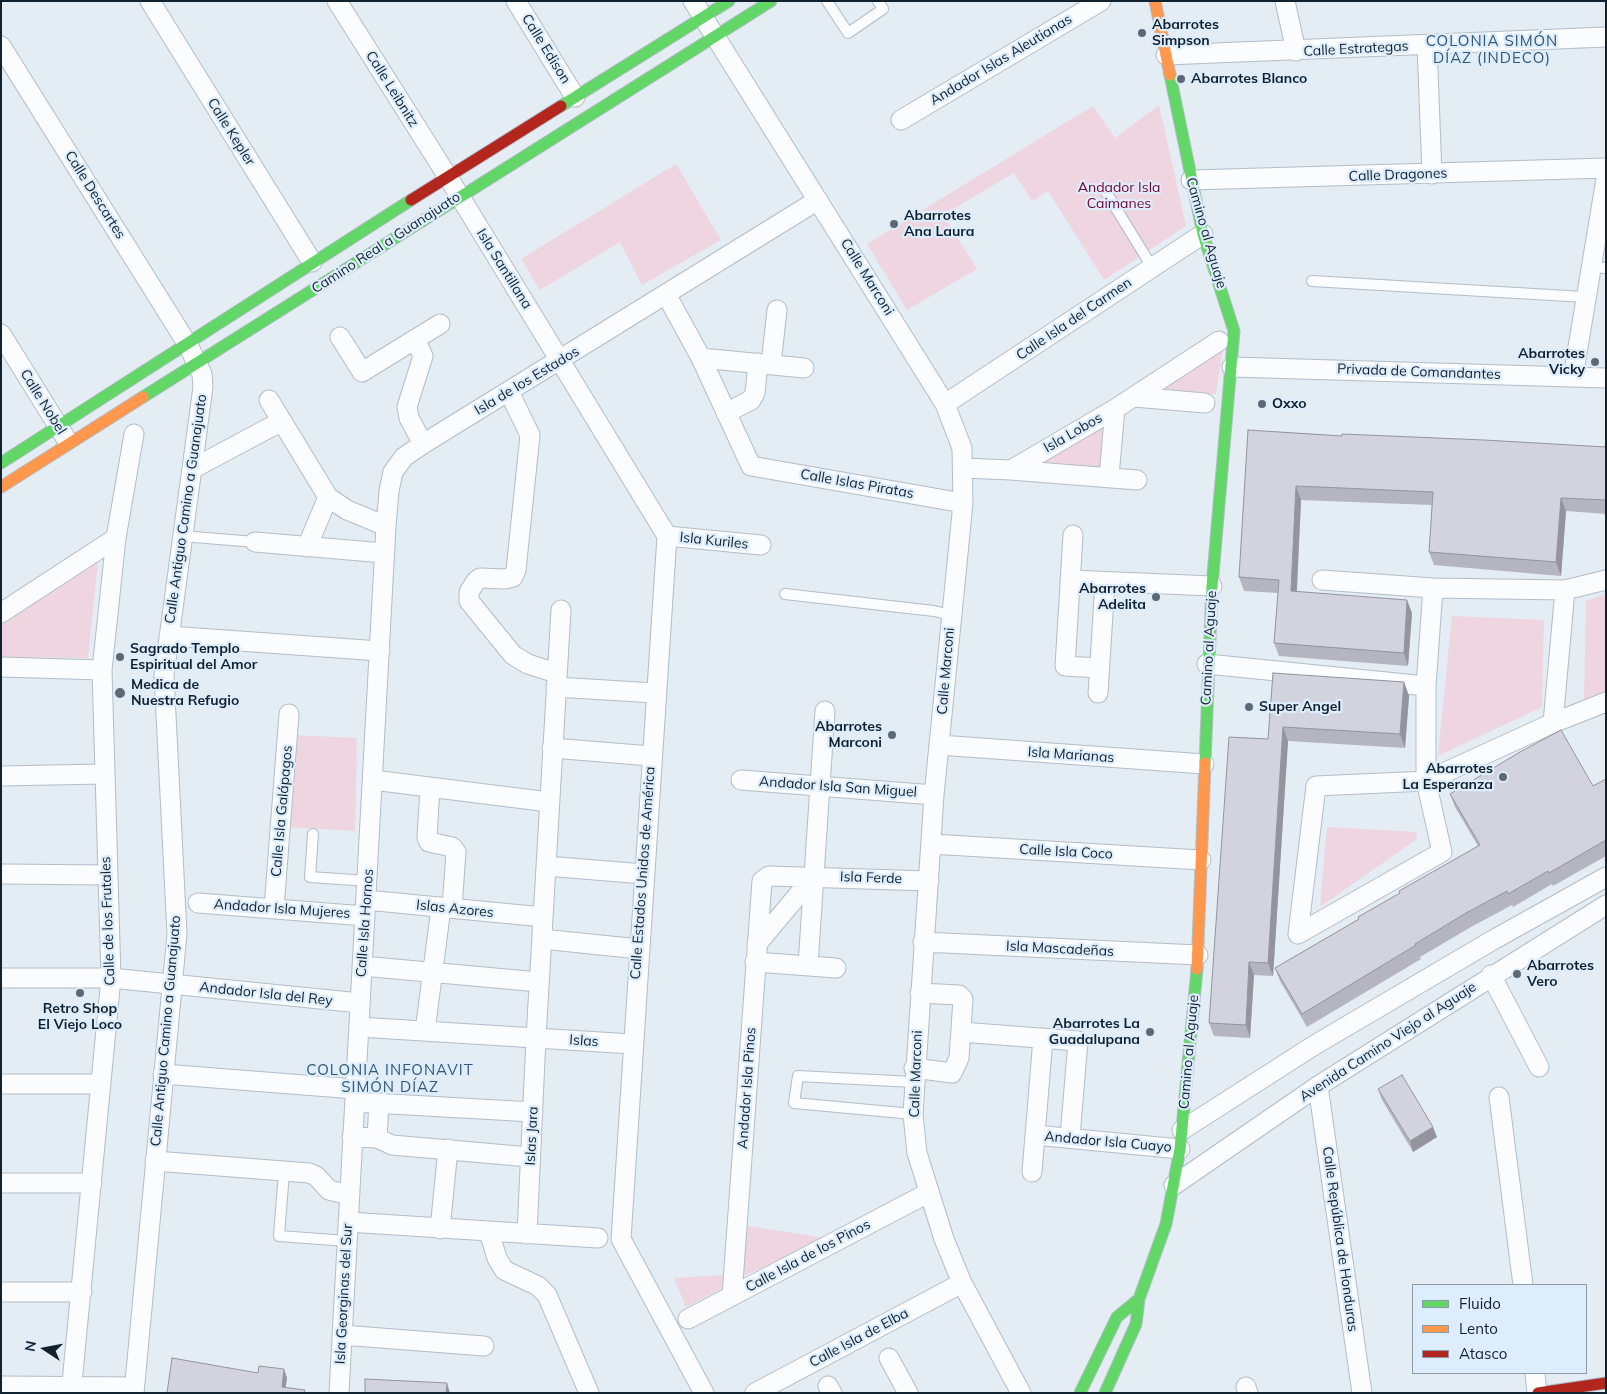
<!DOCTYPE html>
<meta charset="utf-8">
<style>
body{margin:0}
#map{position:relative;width:1607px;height:1394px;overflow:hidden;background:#e4ecf4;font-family:Mulish,sans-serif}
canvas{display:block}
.frame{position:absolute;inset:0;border:2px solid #12212e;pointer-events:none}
.legend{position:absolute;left:1412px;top:1284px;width:175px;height:90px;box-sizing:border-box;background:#ddedfb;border:1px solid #8c9ba9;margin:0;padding:6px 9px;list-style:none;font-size:15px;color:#12212e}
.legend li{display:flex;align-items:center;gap:10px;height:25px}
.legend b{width:25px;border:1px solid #8c9ba9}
.north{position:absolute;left:20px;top:1324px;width:50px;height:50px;-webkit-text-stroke:4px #ddedfb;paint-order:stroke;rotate:281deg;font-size:14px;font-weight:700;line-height:20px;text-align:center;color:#12212e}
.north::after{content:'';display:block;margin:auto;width:18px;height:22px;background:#12212e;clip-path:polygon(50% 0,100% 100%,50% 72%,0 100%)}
</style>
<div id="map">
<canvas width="1607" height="1394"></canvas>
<div class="frame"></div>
<ul class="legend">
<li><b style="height:6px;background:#63d668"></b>Fluido</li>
<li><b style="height:6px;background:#ff974d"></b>Lento</li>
<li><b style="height:6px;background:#b3261e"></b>Atasco</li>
</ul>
<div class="north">N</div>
</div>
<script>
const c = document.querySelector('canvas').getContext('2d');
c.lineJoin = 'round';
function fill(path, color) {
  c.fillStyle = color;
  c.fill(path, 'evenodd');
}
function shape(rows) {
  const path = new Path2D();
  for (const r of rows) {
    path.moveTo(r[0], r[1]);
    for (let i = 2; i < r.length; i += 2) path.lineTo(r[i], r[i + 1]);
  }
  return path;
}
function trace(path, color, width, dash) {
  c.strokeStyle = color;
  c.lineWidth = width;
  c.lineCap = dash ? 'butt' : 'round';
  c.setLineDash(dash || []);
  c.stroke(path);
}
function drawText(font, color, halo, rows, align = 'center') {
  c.font = font + ' Mulish,sans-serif';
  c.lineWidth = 4.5;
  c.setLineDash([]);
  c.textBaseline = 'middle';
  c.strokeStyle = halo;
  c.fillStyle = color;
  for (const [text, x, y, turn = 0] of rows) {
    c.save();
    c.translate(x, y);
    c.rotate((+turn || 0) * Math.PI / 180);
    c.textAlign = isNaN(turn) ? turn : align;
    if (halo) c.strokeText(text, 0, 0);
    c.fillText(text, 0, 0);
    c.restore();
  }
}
const green = shape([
 [1159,105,1186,226,1104,280,1048,191,1032,201,1014,173,943,215,977,269,907,310,867,244,1093,106,1115,138],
 [676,164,721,240,642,285,620,242,540,290,521,259],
 [1224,342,1216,394,1153,391],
 [1105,422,1100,472,1031,468],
 [98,562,88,658,1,657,1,624],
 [1606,594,1606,691,1584,700,1586,601],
 [1452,616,1544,620,1542,707,1438,756],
 [293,735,357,738,355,831,287,827],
 [1327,827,1416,832,1417,839,1320,907],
 [742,1225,831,1239,738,1278],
 [724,1275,721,1289,686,1307,674,1278]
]);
const lane = shape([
 [827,1,848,33,883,9,878,1],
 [1106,192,1152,267],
 [1590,267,1606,268],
 [1312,281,1585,297],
 [182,536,255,542],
 [785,594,934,611,951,615],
 [313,834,310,877,368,881],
 [913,1114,794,1103,798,1076,913,1082],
 [284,1172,279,1236,347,1241]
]);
const street = shape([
 [150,1,312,262],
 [337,1,448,177,667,536,621,1239,704,1393],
 [516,1,575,97],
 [693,1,945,404,962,448,963,503,934,795,913,1114,917,1153,944,1239,962,1283,1021,1393],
 [1285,1,1296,51],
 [1427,45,1432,174],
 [1,46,188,345,202,374,203,387,164,675,177,934,134,1393],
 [1166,55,1606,37],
 [901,120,1101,1],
 [1191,180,1606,168],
 [666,294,701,358,751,466,963,503],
 [1,334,65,437],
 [340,337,362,372,440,324],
 [415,339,423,356,407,407,409,418,423,444],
 [701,358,804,368],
 [771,364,777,310],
 [1232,367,1606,378],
 [1573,377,1606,179],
 [509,392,530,435,516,570,513,577,505,579,480,578,476,581,469,592,469,601,513,655,528,664,556,673],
 [1134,397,1205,403],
 [269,400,328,497,347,510,386,526],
 [945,404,1203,234],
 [726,413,751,400,755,393,758,363],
 [964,468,1011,470,1115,409,1219,341],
 [192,469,282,421],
 [1011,470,1137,480],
 [1109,476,1115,409],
 [1073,535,1065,666,1099,668],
 [667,536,761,545],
 [255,542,384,553],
 [307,547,328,497],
 [1070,580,1212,586],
 [1322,580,1433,588,1565,590,1606,580],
 [1,613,116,538],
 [169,636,380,651],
 [1207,664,1426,686],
 [1,667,102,670],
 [556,687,655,693],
 [1098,693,1105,582],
 [1553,723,1565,590],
 [939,745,1204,764],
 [552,748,651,756],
 [1,776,103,774],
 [373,780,549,802],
 [741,780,934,795],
 [430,787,427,838,429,842,452,847,456,852,452,908],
 [931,844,1201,860],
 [546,866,644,874],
 [1,874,107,875],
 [366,900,543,917],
 [198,903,365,916],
 [274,908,289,714],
 [1298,934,1316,786,1426,781,1553,723,1606,702],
 [1298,934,1442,852,1426,781,1426,686,1433,588],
 [542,939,639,949],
 [923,942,1198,955],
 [757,944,814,876],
 [755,962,836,968],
 [808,965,825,711],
 [362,966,539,982],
 [1491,975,1539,1067],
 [1,978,111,978,360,1003],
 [359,1027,632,1044],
 [425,1031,441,908],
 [961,1032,1078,1041,1070,1137],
 [914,1068,952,1073,959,1058,963,999,959,995,920,993],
 [163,1074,355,1089],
 [1,1084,101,1084],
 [1318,1086,1362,1393],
 [1499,1097,1523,1285],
 [355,1102,533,1112],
 [1182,1130,1313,1046,1493,940,1606,877],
 [1035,1135,1180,1149],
 [352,1137,377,1138,392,1145,530,1157],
 [377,1138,379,1103],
 [155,1161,309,1173,316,1176,329,1190,349,1195],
 [1032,1172,1043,1038],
 [1,1183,92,1183],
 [1174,1185,1318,1086,1606,905],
 [348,1222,598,1238],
 [440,1229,448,1149],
 [489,1232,497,1258,504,1270,538,1286,547,1295,589,1393],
 [527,1234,536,1038,561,610],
 [1,1292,82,1292],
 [732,1296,762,881,769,876,929,881],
 [688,1319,928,1193],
 [342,1335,484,1346],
 [889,1358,908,1393],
 [1535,1373,1537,1393],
 [1,1386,134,1387],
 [828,1386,832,1393],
 [1246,1387,1248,1393],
 [71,1393,111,978,102,670,116,538,134,434],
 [339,1393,386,526,389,491,393,472,404,457,423,444,818,200],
 [755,1393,962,1283]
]);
const fast = shape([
 [1170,75,1203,234,1234,331,1212,586,1205,763],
 [561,106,729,1],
 [143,397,771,1],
 [1,463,411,200],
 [1080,1393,1117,1317,1139,1299],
 [1105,1393,1136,1324,1139,1299,1166,1224,1180,1149,1197,969]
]);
const slow = shape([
 [1155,1,1170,75],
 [1,487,143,397],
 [1197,969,1205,763]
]);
const jam = shape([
 [411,200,561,106],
 [1538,1393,1606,1383]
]);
const wall = shape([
 [1248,430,1342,436,1606,447,1606,514,1566,511,1561,576,1434,565,1429,552,1432,505,1301,500,1297,591,1412,613,1408,666,1279,656,1274,643,1278,593,1244,591,1239,577],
 [1273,673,1404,682,1409,696,1405,748,1288,741,1273,976,1254,975,1250,1038,1214,1036,1209,1023,1268,739],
 [1606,779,1606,856,1553,886,1552,884,1513,907,1512,905,1471,927,1420,957,1421,959,1307,1027,1280,981,1275,968,1359,919,1478,846,1455,807,1450,794,1593,786],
 [1378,1089,1437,1137,1413,1152,1382,1100]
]);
const shadedWall = shape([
 [1296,486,1301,500,1296,604,1291,591],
 [1561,498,1566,511,1561,576,1556,562],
 [1407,600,1412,613,1408,666,1404,653],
 [1404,682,1409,696,1405,748,1400,734],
 [1283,727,1288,741,1273,976,1268,963],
 [1249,962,1254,975,1250,1038,1246,1025],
 [1433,1127,1437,1137,1413,1152,1410,1141],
 [284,1369,287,1378,285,1393,282,1387],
 [447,1383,450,1393,446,1393]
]);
const building = shape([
 [1248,430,1342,436,1342,434,1484,440,1606,447,1606,500,1561,498,1556,562,1429,552,1433,492,1296,486,1291,591,1407,600,1404,653,1274,643,1279,580,1239,577,1248,430],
 [1273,673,1404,682,1400,734,1283,727,1268,963,1249,962,1246,1025,1209,1023,1229,737,1268,739,1273,673],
 [1561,730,1593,786,1606,779,1606,840,1549,873,1548,871,1508,894,1507,891,1466,913,1415,944,1416,945,1302,1014,1275,968,1359,919,1358,917,1400,893,1399,891,1480,845,1450,794,1520,752,1561,730],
 [1402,1075,1433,1127,1410,1141,1378,1089,1402,1075],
 [172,1358,258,1373,259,1366,284,1369,282,1387,305,1390,304,1393,167,1393,172,1358],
 [365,1379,447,1383,446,1393,365,1393,365,1379]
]);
const markers = [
 [1142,33,5,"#5c6873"],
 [1181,79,5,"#5c6873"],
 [894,224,5,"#5c6873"],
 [1595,362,5,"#5c6873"],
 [1262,404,5,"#5c6873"],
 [1156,597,5,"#5c6873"],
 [120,657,5,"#5c6873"],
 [120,693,6,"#5c6873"],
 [1249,707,5,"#5c6873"],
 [892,735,5,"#5c6873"],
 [1503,777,5,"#5c6873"],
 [1517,974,5,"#5c6873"],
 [80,993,5,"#5c6873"],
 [1150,1032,5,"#5c6873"]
];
const poiNames = [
 ["Abarrotes",1152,25],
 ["Simpson",1152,41],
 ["Abarrotes Blanco",1191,79],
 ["Abarrotes",904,216],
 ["Ana Laura",904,232],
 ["Abarrotes",1585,354,"right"],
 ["Vicky",1585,370,"right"],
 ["Oxxo",1272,404],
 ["Abarrotes",1146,589,"right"],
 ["Adelita",1146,605,"right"],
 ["Sagrado Templo",130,649],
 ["Espiritual del Amor",130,665],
 ["Medica de",131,685],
 ["Nuestra Refugio",131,701],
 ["Super Angel",1259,707],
 ["Abarrotes",882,727,"right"],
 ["Marconi",882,743,"right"],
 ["Abarrotes",1493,769,"right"],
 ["La Esperanza",1493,785,"right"],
 ["Abarrotes",1527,966],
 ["Vero",1527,982],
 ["Retro Shop",80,1009,"center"],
 ["El Viejo Loco",80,1025,"center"],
 ["Abarrotes La",1140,1024,"right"],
 ["Guadalupana",1140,1040,"right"]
];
const streetNames = [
 ["Calle Edison",546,49,58],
 ["Calle Estrategas",1356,49,-3],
 ["Andador Islas Aleutianas",1001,60,-31],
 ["Calle Leibnitz",392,89,58],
 ["Calle Kepler",231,132,58],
 ["Calle Dragones",1398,175,-2],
 ["Calle Descartes",95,195,58],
 ["Camino al Aguaje",1206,233,74],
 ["Camino Real a Guanajuato",386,243,-33],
 ["Isla Santillana",504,269,58],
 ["Calle Marconi",867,277,58],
 ["Calle Isla del Carmen",1074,319,-34],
 ["Privada de Comandantes",1419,372,2],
 ["Isla de los Estados",527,381,-31],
 ["Calle Nobel",43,402,58],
 ["Isla Lobos",1073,433,-30],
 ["Calle Islas Piratas",857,484,10],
 ["Calle Antiguo Camino a Guanajuato",186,509,-82],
 ["Isla Kuriles",714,541,6],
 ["Camino al Aguaje",1209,648,-87],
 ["Calle Marconi",946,671,-85],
 ["Isla Marianas",1071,755,4],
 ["Andador Isla San Miguel",838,787,4],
 ["Calle Isla Galápagos",282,811,-85],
 ["Calle Isla Coco",1066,852,3],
 ["Calle Estados Unidos de América",643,873,-86],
 ["Isla Ferde",871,878,2],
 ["Andador Isla Mujeres",282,909,4],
 ["Islas Azores",455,909,6],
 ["Calle de los Frutales",108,921,-92],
 ["Calle Isla Hornos",365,923,-86],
 ["Isla Mascadeñas",1060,949,3],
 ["Andador Isla del Rey",266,994,6],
 ["Calle Antiguo Camino a Guanajuato",166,1031,-85],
 ["Islas",584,1041,4],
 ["Avenida Camino Viejo al Aguaje",1388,1042,-33],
 ["Camino al Aguaje",1189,1052,-85],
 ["Calle Marconi",916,1074,-88],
 ["Andador Isla Pinos",747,1088,-86],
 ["Islas Jara",532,1136,-87],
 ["Andador Isla Cuayo",1108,1142,5],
 ["Calle República de Honduras",1340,1239,82],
 ["Calle Isla de los Pinos",808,1256,-28],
 ["Isla Georginas del Sur",344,1294,-87],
 ["Calle Isla de Elba",859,1338,-28]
];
const parkNames = [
 ["Andador Isla",1119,188],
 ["Caimanes",1119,204]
];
const neighbourhoodNames = [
 ["COLONIA SIMÓN",1492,41],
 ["DÍAZ (INDECO)",1492,58],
 ["COLONIA INFONAVIT",390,1070],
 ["SIMÓN DÍAZ",390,1087]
];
fill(green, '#efd5df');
trace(lane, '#b2bdc7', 12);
trace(street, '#b2bdc7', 21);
trace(fast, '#b2bdc7', 13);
trace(slow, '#b2bdc7', 13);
trace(jam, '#b2bdc7', 13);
trace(lane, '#fbfcfd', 10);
trace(street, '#fbfcfd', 19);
trace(fast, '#63d668', 11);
trace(slow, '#ff974d', 11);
trace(jam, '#b3261e', 11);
fill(wall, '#b5b5c1');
fill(shadedWall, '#94949d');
fill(building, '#d3d3e0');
trace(building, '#94949d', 1);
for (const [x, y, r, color] of markers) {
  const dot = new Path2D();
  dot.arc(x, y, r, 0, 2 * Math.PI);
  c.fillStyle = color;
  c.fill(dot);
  trace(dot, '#ddedfb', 2);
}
drawText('bold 14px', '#12212e', '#ddedfb', poiNames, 'left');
drawText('14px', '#12212e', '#ddedfb', streetNames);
drawText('14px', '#750033', '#ddedfb', parkNames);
c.letterSpacing = '1px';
drawText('15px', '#345876', '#ddedfb', neighbourhoodNames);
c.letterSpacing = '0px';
</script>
